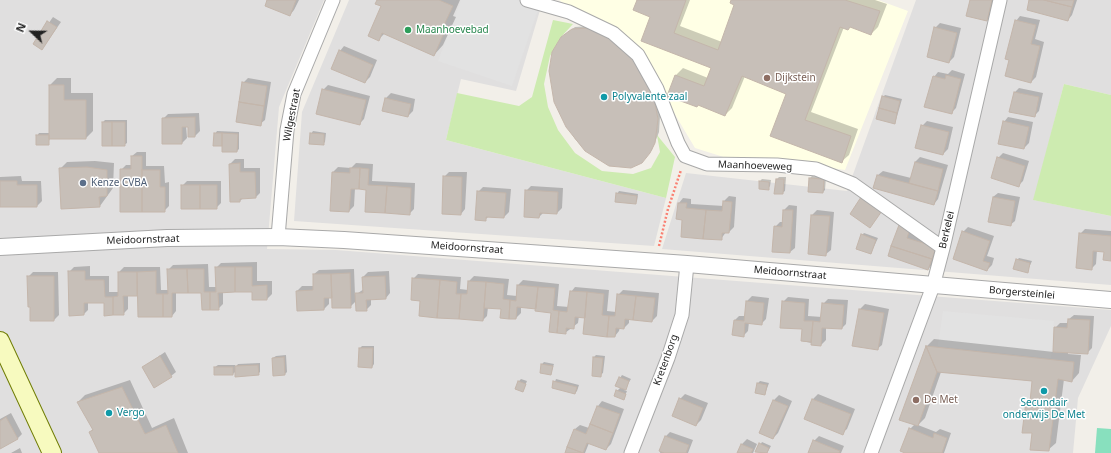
<!DOCTYPE html>
<style>
body{margin:0}
#map{position:relative;width:1111px;height:453px;overflow:hidden;background:#f2efe9;font-family:"Noto Sans",sans-serif}
canvas{display:block}
.north{position:absolute;left:12px;top:12px;width:40px;height:40px;-webkit-text-stroke:3px #fff;paint-order:stroke;rotate:292deg;font-size:11px;font-weight:700;line-height:16px;text-align:center;color:#222}
.north::after{content:'';display:block;margin:auto;width:14px;height:18px;background:#222;clip-path:polygon(50% 0,100% 100%,50% 72%,0 100%)}
</style>
<div id="map">
<canvas width="1111" height="453"></canvas>
<div class="north">N</div>
</div>
<script>
const c = document.querySelector('canvas').getContext('2d');
c.lineJoin = 'round';
function fill(path, color) {
  c.fillStyle = color;
  c.fill(path, 'evenodd');
}
function shape(rows) {
  const path = new Path2D();
  for (const r of rows) {
    path.moveTo(r[0], r[1]);
    for (let i = 2; i < r.length; i += 2) path.lineTo(r[i], r[i + 1]);
  }
  return path;
}
function trace(path, color, width, dash) {
  c.strokeStyle = color;
  c.lineWidth = width;
  c.lineCap = dash ? 'butt' : 'round';
  c.setLineDash(dash || []);
  c.stroke(path);
}
function drawText(font, color, halo, rows, align = 'center') {
  c.font = font + ' "Noto Sans",sans-serif';
  c.lineWidth = 3;
  c.setLineDash([]);
  c.textBaseline = 'middle';
  c.strokeStyle = halo;
  c.fillStyle = color;
  for (const [text, x, y, turn = 0] of rows) {
    c.save();
    c.translate(x, y);
    c.rotate((+turn || 0) * Math.PI / 180);
    c.textAlign = isNaN(turn) ? turn : align;
    if (halo) c.strokeText(text, 0, 0);
    c.fillText(text, 0, 0);
    c.restore();
  }
}
const residential = shape([
 [0,0,324,0,279,107,267,249,336,250,1111,310,1111,326,1078,398,1073,453,0,453],
 [349,0,543,0,516,91,461,79,446,140,666,198,654,246,294,221,302,112],
 [916,0,1111,0,1111,95,1064,84,1034,200,1111,216,1111,285,662,249,686,173,847,191]
]);
const education = shape([
 [559,0,878,0,908,11,845,170,784,161,730,159,695,148,636,49]
]);
const grass = shape([
 [553,20,573,24,561,37,550,56,544,84,548,107,558,130,575,153,602,171,633,174,651,168,660,152,657,135,675,157,666,198,446,140,457,93,519,106,532,97],
 [1064,84,1111,95,1111,216,1033,200]
]);
const pitch = shape([
 [1097,428,1111,429,1111,453,1095,453]
]);
const parking = shape([
 [461,0,517,0,539,7,512,86,438,61],
 [943,311,1054,321,1051,358,938,346]
]);
const shadow = shape([
 [268,0,299,0,294,10,290,15],
 [378,0,460,0,453,16,456,17,443,45,434,55,385,33,379,39,382,6],
 [638,0,690,0,680,26,722,42,736,4,732,0,875,0,887,4,878,27,871,34,851,26,844,27,811,112,858,129,849,155,841,162,771,135,788,94,745,76,732,108,725,115,699,104,668,95,676,75,683,68,708,78,712,68,651,16],
 [971,0,995,0,991,15,986,20],
 [1030,0,1077,0,1072,15,1068,20],
 [1020,16,1040,20,1035,39,1044,42,1036,77,1031,82,1010,59,1016,21],
 [53,17,61,22,42,49,34,44],
 [940,23,961,28,954,57,949,62,935,28],
 [591,26,659,103,660,116,659,132,652,150,644,159,585,150,575,139,560,114,555,101,564,35,575,27],
 [344,46,377,60,370,77,365,82,340,51],
 [952,70,965,74,956,108,951,113,934,77,938,72,948,74],
 [57,78,71,78,71,93,93,93,93,131,86,138,50,138,48,144,37,136,39,133,50,133,50,85],
 [248,78,271,82,265,120,260,124,243,83],
 [328,85,370,96,364,119,359,124,323,90],
 [1019,88,1043,93,1039,111,1034,116,1014,93],
 [391,93,415,99,413,111,408,116,386,98],
 [885,95,902,99,896,120,894,123,883,97],
 [199,113,200,131,195,136,189,126,186,126,187,138,182,143,163,119,168,114],
 [1008,117,1033,122,1029,143,1024,148,1004,122],
 [105,120,127,120,127,143,124,145,103,122],
 [927,121,953,127,948,149,943,154,922,126],
 [217,131,239,132,239,149,237,151,222,145,215,134],
 [313,131,326,133,325,142,323,144,311,134],
 [137,152,146,152,146,166,164,166,165,183,169,182,169,206,164,211,121,170,126,165,132,165,132,156],
 [1003,153,1029,161,1023,181,1018,186,998,158],
 [920,157,948,165,938,199,934,204,878,175,883,171,911,178,915,162],
 [235,159,244,159,244,168,260,168,260,193,256,197,243,198,240,201,230,164],
 [95,161,114,163,113,188,100,206,60,169,67,162],
 [356,163,373,164,372,181,415,183,414,209,409,214,367,189,355,188,354,206,349,211,333,172,338,167,351,168],
 [449,172,467,172,465,209,461,214,444,177],
 [21,176,22,181,41,181,42,201,37,206,0,206,0,177],
 [812,176,826,177,825,190,823,192,810,178],
 [779,177,786,177,785,191,782,193,777,179],
 [762,179,771,180,770,186,768,189,760,181],
 [187,181,221,181,221,203,216,208,182,186],
 [531,186,563,188,562,208,557,213,544,212,539,217,526,191],
 [483,187,511,189,509,212,504,217,489,216,486,219,478,192],
 [619,191,638,194,637,201,635,203,617,194],
 [998,193,1020,197,1015,221,1010,225,993,197],
 [729,196,736,197,734,227,729,232,726,232,721,239,683,219,679,203,683,198,691,199,691,204,724,206,724,201],
 [789,205,797,206,795,248,790,252,775,227,780,222,783,222,784,210],
 [817,210,834,212,831,250,826,254,809,253,812,215],
 [904,220,940,242,933,264,928,269,889,256,900,225],
 [968,227,994,236,987,256,994,258,992,265,987,270,963,232],
 [1085,229,1111,231,1111,260,1105,251,1097,250,1096,264,1091,269,1080,234],
 [864,233,878,238,871,253,862,235],
 [1019,258,1032,261,1027,272,1017,260],
 [257,262,257,281,272,281,272,294,267,299,253,291,223,292,223,304,218,309,202,292,176,292,176,311,172,316,138,295,128,295,128,309,123,314,105,302,88,302,88,310,84,314,69,272,74,267,90,266,90,276,109,276,109,292,119,292,119,272,124,267,160,267,161,290,169,290,168,270,173,265,208,264,209,287,217,287,216,268,221,263],
 [354,269,355,295,364,289,363,277,368,272,389,271,390,293,386,298,371,299,371,305,366,310,357,300,350,307,333,297,329,297,329,304,324,309,297,291,302,286,314,286,314,274,319,270],
 [33,272,58,272,59,315,54,320,28,277],
 [418,274,461,277,460,289,468,290,469,281,474,276,509,279,507,295,517,296,518,285,523,280,559,284,557,306,569,307,571,292,575,287,609,290,607,311,616,312,618,295,623,290,659,293,657,316,652,321,629,318,629,323,624,328,620,327,619,331,615,336,586,317,579,316,578,323,565,333,552,312,537,308,521,307,521,313,516,318,502,308,488,307,487,316,483,320,421,300,413,279],
 [752,296,769,298,766,319,761,324,749,322,748,331,743,336,735,320,739,316,745,316,747,301],
 [788,297,809,299,808,316,822,317,823,304,828,299,848,300,846,324,842,328,826,327,826,340,821,345,802,341,803,328,783,302],
 [865,304,889,309,882,345,877,349,860,309],
 [1074,315,1094,316,1092,348,1087,353,1068,352,1068,354,1081,355,1079,373,1072,381,1064,379,1056,443,1048,450,1034,432,1027,402,1031,397,1033,381,941,372,925,418,918,425,936,432,940,429,951,433,944,453,908,453,910,429,915,424,927,346,934,339,1054,352,1055,328,1060,323,1069,323,1069,319],
 [362,346,374,346,374,364,372,367,360,348],
 [165,352,176,372,171,376,143,367],
 [286,355,287,372,285,374,273,358,276,356],
 [596,355,605,356,603,373,600,375,594,357],
 [544,362,554,364,551,373,542,364],
 [260,363,260,372,258,374,236,371,233,374,215,367,218,365,235,365,235,368,238,364],
 [622,375,631,379,624,390,627,391,624,398,617,391,621,387,620,378],
 [521,379,527,381,523,391,519,381],
 [556,379,579,385,577,391,575,393,553,387],
 [130,380,152,428,174,418,188,453,100,453,90,432,93,429,78,402,85,395],
 [760,381,769,383,765,394,758,383],
 [685,394,708,403,701,420,696,425,680,399],
 [818,394,855,409,847,429,842,433,805,418,813,399],
 [779,395,792,401,778,433,773,438,760,432,774,400],
 [602,401,624,409,611,444,606,449,589,443,585,453,566,453,575,429,580,425,589,428,598,406],
 [11,413,22,434,17,439,0,448,0,419],
 [670,432,693,440,688,453,660,453,666,436],
 [819,436,844,446,841,453,809,453,814,441],
 [747,439,757,444,753,453,738,453,742,444],
 [762,442,771,446,767,453,756,452],
 [20,448,22,453,11,453]
]);
const building = shape([
 [267,0,296,0,290,16,265,6,267,0],
 [377,0,439,0,453,6,444,25,447,26,434,56,382,33,379,41,368,36,381,6,375,4,377,0],
 [637,0,686,0,674,33,718,50,734,5,730,3,731,0,845,0,880,11,871,35,850,27,848,30,840,27,805,120,851,136,842,163,770,136,786,94,742,76,725,116,698,105,697,107,667,96,675,75,704,86,711,68,641,41,650,17,633,10,637,0],
 [970,0,992,0,987,21,966,16,970,0],
 [1029,0,1044,0,1072,7,1068,21,1027,10,1029,0],
 [1044,0,1074,0,1072,7,1044,0],
 [1015,20,1036,25,1031,44,1040,46,1031,83,1005,76,1009,60,1005,59,1015,20],
 [47,21,57,27,42,50,33,44,47,21],
 [934,27,957,33,949,63,927,57,934,27],
 [589,28,614,39,638,63,653,93,658,119,655,143,650,153,642,163,631,168,609,166,585,151,566,127,554,102,549,71,552,52,561,37,572,29,589,28],
 [339,50,373,65,365,83,331,69,339,50],
 [946,75,961,79,952,114,924,107,933,76,945,79,946,75],
 [242,82,267,86,264,106,239,102,242,82],
 [49,85,64,85,64,100,86,100,86,139,49,139,49,85],
 [322,89,366,100,360,125,316,114,322,89],
 [1014,92,1039,97,1035,117,1009,112,1014,92],
 [882,96,900,101,897,113,879,108,882,96],
 [385,98,411,104,408,117,382,111,385,98],
 [239,102,264,106,261,126,236,122,239,102],
 [879,108,897,113,895,124,876,119,879,108],
 [195,117,195,137,188,137,188,127,182,127,182,144,162,144,162,118,195,117],
 [1003,121,1029,127,1024,149,998,144,1003,121],
 [102,122,112,122,112,146,102,146,102,122],
 [112,122,125,122,125,146,112,146,112,122],
 [921,125,949,132,943,155,915,148,921,125],
 [214,133,222,133,222,146,213,146,214,133],
 [222,133,238,134,237,152,222,152,222,133],
 [310,133,324,134,324,145,309,144,310,133],
 [36,135,49,135,49,145,36,145,36,135],
 [131,156,142,156,142,212,120,212,120,169,131,169,131,156],
 [997,157,1025,166,1019,187,991,178,997,157],
 [915,162,943,169,938,191,909,183,915,162],
 [240,163,240,172,255,172,256,198,240,199,240,202,230,202,229,164,240,163],
 [87,167,107,170,107,196,99,197,100,207,61,209,59,168,87,167],
 [350,168,360,168,359,189,351,189,349,212,330,211,332,172,350,173,350,168],
 [360,168,369,169,368,185,387,186,385,213,365,212,366,190,359,189,360,168],
 [142,170,160,170,160,187,165,187,165,212,142,212,142,170],
 [877,175,938,191,934,205,873,188,877,175],
 [443,176,462,177,461,215,442,214,443,176],
 [809,178,824,179,823,193,808,192,809,178],
 [776,179,784,179,783,194,774,194,776,179],
 [0,181,17,181,17,185,37,185,37,207,0,207,0,181],
 [759,181,769,182,769,190,759,189,759,181],
 [181,185,200,185,200,209,181,209,181,185],
 [200,185,217,185,217,209,200,209,200,185],
 [387,186,411,188,410,215,385,213,387,186],
 [525,190,558,192,557,214,540,213,539,218,524,217,525,190],
 [477,191,506,193,504,218,486,217,486,221,475,220,477,191],
 [616,193,637,196,636,204,615,202,616,193],
 [863,194,884,208,870,228,850,214,863,194],
 [993,197,1015,201,1011,226,988,222,993,197],
 [723,201,732,202,729,233,722,233,722,240,703,239,706,210,722,211,723,201],
 [678,203,687,203,686,208,706,210,703,239,681,237,682,220,676,219,678,203],
 [783,210,793,210,790,253,772,252,774,226,782,227,783,210],
 [811,215,830,216,826,256,808,254,811,215],
 [899,225,910,229,907,238,936,247,932,259,891,246,899,225],
 [962,231,990,241,983,261,990,263,987,271,953,259,962,231],
 [1079,233,1111,236,1111,261,1103,260,1104,252,1093,251,1092,270,1076,268,1079,233],
 [861,234,876,240,871,254,856,249,861,234],
 [891,246,932,259,928,270,888,256,891,246],
 [1016,259,1030,263,1028,273,1013,269,1016,259],
 [215,267,235,267,235,292,218,293,219,310,210,310,210,292,216,292,215,267],
 [235,267,252,267,252,286,267,285,267,300,252,300,252,292,235,292,235,267],
 [167,269,187,269,188,293,172,293,172,317,163,317,163,294,168,294,167,269],
 [187,269,204,269,204,292,210,292,210,310,202,310,201,293,188,293,187,269],
 [68,271,85,271,85,280,104,280,105,297,113,297,113,315,104,316,104,303,84,303,84,315,69,316,68,271],
 [156,271,156,294,163,294,163,317,138,317,137,272,156,271],
 [118,272,137,272,137,296,123,296,124,315,113,315,113,297,118,296,118,272],
 [350,273,351,308,332,308,331,274,350,273],
 [313,274,331,274,332,298,324,298,324,310,297,311,296,291,313,290,313,274],
 [27,276,54,276,54,321,30,321,30,307,28,307,27,276],
 [385,276,386,299,366,300,367,311,356,311,355,293,363,293,362,277,385,276],
 [412,278,440,280,437,318,419,316,420,301,411,300,412,278],
 [440,280,457,282,456,294,461,294,459,319,437,318,440,280],
 [468,281,486,282,483,321,459,319,461,294,467,294,468,281],
 [486,282,504,284,503,299,510,300,509,319,500,318,501,309,484,308,486,282],
 [517,285,538,287,536,309,517,307,516,319,509,319,510,300,516,301,517,285],
 [538,287,555,288,553,310,559,311,557,333,549,332,551,313,535,311,538,287],
 [570,291,587,292,585,318,575,317,574,329,566,328,566,334,557,333,559,311,567,312,570,291],
 [587,292,604,294,602,315,609,316,607,337,583,334,587,292],
 [617,294,636,296,633,320,625,319,624,329,616,328,615,337,607,337,609,316,615,316,617,294],
 [636,296,655,298,652,322,633,320,636,296],
 [746,301,764,303,762,325,745,323,744,337,732,335,734,320,744,321,746,301],
 [782,301,805,303,804,321,813,321,811,342,801,341,802,329,780,328,782,301],
 [822,303,844,305,842,329,822,328,821,346,811,345,813,321,820,322,822,303],
 [859,309,884,313,878,350,852,346,859,309],
 [1068,319,1090,320,1088,354,1053,352,1054,327,1067,328,1068,319],
 [926,346,1074,362,1072,382,1058,379,1049,451,1030,450,1032,433,1022,433,1026,401,1030,402,1032,381,937,372,926,346],
 [926,346,937,372,918,426,899,420,926,346],
 [359,348,373,348,372,368,358,367,359,348],
 [160,356,172,377,154,388,142,367,160,356],
 [284,357,285,375,273,376,272,358,284,357],
 [593,357,603,358,601,377,592,376,593,357],
 [541,364,553,366,551,375,540,373,541,364],
 [258,365,259,375,235,377,235,366,258,365],
 [214,367,233,367,233,375,214,375,214,367],
 [619,377,629,381,626,390,615,386,619,377],
 [518,381,526,384,523,392,515,389,518,381],
 [553,381,577,387,575,394,552,388,553,381],
 [757,383,767,385,765,395,755,393,757,383],
 [122,387,145,434,166,425,178,453,99,453,89,432,93,430,77,402,122,387],
 [616,390,626,394,624,400,614,396,616,390],
 [679,398,703,408,696,426,672,416,679,398],
 [812,399,851,414,843,435,804,419,812,399],
 [773,400,788,406,773,439,759,433,773,400],
 [597,406,620,414,613,433,590,424,597,406],
 [6,417,18,439,0,449,0,421,6,417],
 [590,424,613,433,606,450,587,443,583,453,567,447,574,429,586,434,590,424],
 [909,428,933,438,934,433,947,438,942,453,905,453,900,451,909,428],
 [665,436,689,445,686,453,664,453,659,451,665,436],
 [813,440,840,451,839,453,808,453,813,440],
 [759,443,769,448,767,453,755,452,759,443],
 [741,444,753,449,751,453,737,453,741,444],
 [567,447,583,453,565,453,567,447]
]);
const path = shape([
 [659,246,668,209,681,170]
]);
const minor = shape([
 [527,0,569,12,613,33,638,55,657,89,678,143,685,156,707,164,777,165,816,169,853,184,943,248],
 [278,237,287,130,294,94,333,0],
 [631,453,668,358,682,315,687,264],
 [871,453,933,286,943,248,1000,0]
]);
const tertiary = shape([
 [0,247,167,238,278,237,344,240,687,264,1111,300]
]);
const secondary = shape([
 [0,341,52,453]
]);
const markers = [
 [408,30,4,"#2e9e5b"],
 [767,78,4,"#8d6e63"],
 [604,97,4,"#0f9aa8"],
 [83,183,4,"#5c6f8a"],
 [1044,391,4,"#0f9aa8"],
 [916,400,4,"#8d6e63"],
 [109,413,4,"#0f9aa8"]
];
const leisureNames = [
 ["Maanhoevebad",416,30]
];
const educationNames = [
 ["Dijkstein",775,78],
 ["De Met",924,400]
];
const cultureNames = [
 ["Polyvalente zaal",612,97],
 ["Secundair",1044,403,"center"],
 ["onderwijs De Met",1044,415,"center"],
 ["Vergo",117,413]
];
const streetNames = [
 ["Wilgestraat",292,115,-79],
 ["Maanhoeveweg",755,166,2],
 ["Berkelei",947,230,-77],
 ["Meidoornstraat",143,240,-2],
 ["Meidoornstraat",467,248,4],
 ["Meidoornstraat",790,273,5],
 ["Borgersteinlei",1022,293,5],
 ["Kretenborg",666,360,-70]
];
const serviceNames = [
 ["Kenze CVBA",91,183]
];
fill(residential, '#e0dfdf');
fill(education, '#ffffe5');
fill(grass, '#cdebb0');
fill(pitch, '#88e0be');
fill(parking, '#e2e2e2');
fill(shadow, '#0003');
fill(building, '#c7bfb8');
trace(building, '#c4b6ab', 1);
trace(minor, '#a9a9a9', 15);
trace(tertiary, '#a9a9a9', 18);
trace(secondary, '#707d05', 20);
trace(path, '#fa8072', 2.5, [2, 2]);
trace(minor, '#fff', 13);
trace(tertiary, '#fff', 16);
trace(secondary, '#f7fabf', 18);
for (const [x, y, r, color] of markers) {
  const dot = new Path2D();
  dot.arc(x, y, r, 0, 2 * Math.PI);
  c.fillStyle = color;
  c.fill(dot);
  trace(dot, '#fff', 1.5);
}
drawText('10px', '#27864d', '#fff', leisureNames, 'left');
drawText('10px', '#785e54', '#fff', educationNames, 'left');
drawText('10px', '#0d838f', '#fff', cultureNames, 'left');
drawText('10px', '#222', '#fff', streetNames);
drawText('10px', '#4e5e75', '#fff', serviceNames, 'left');
</script>
